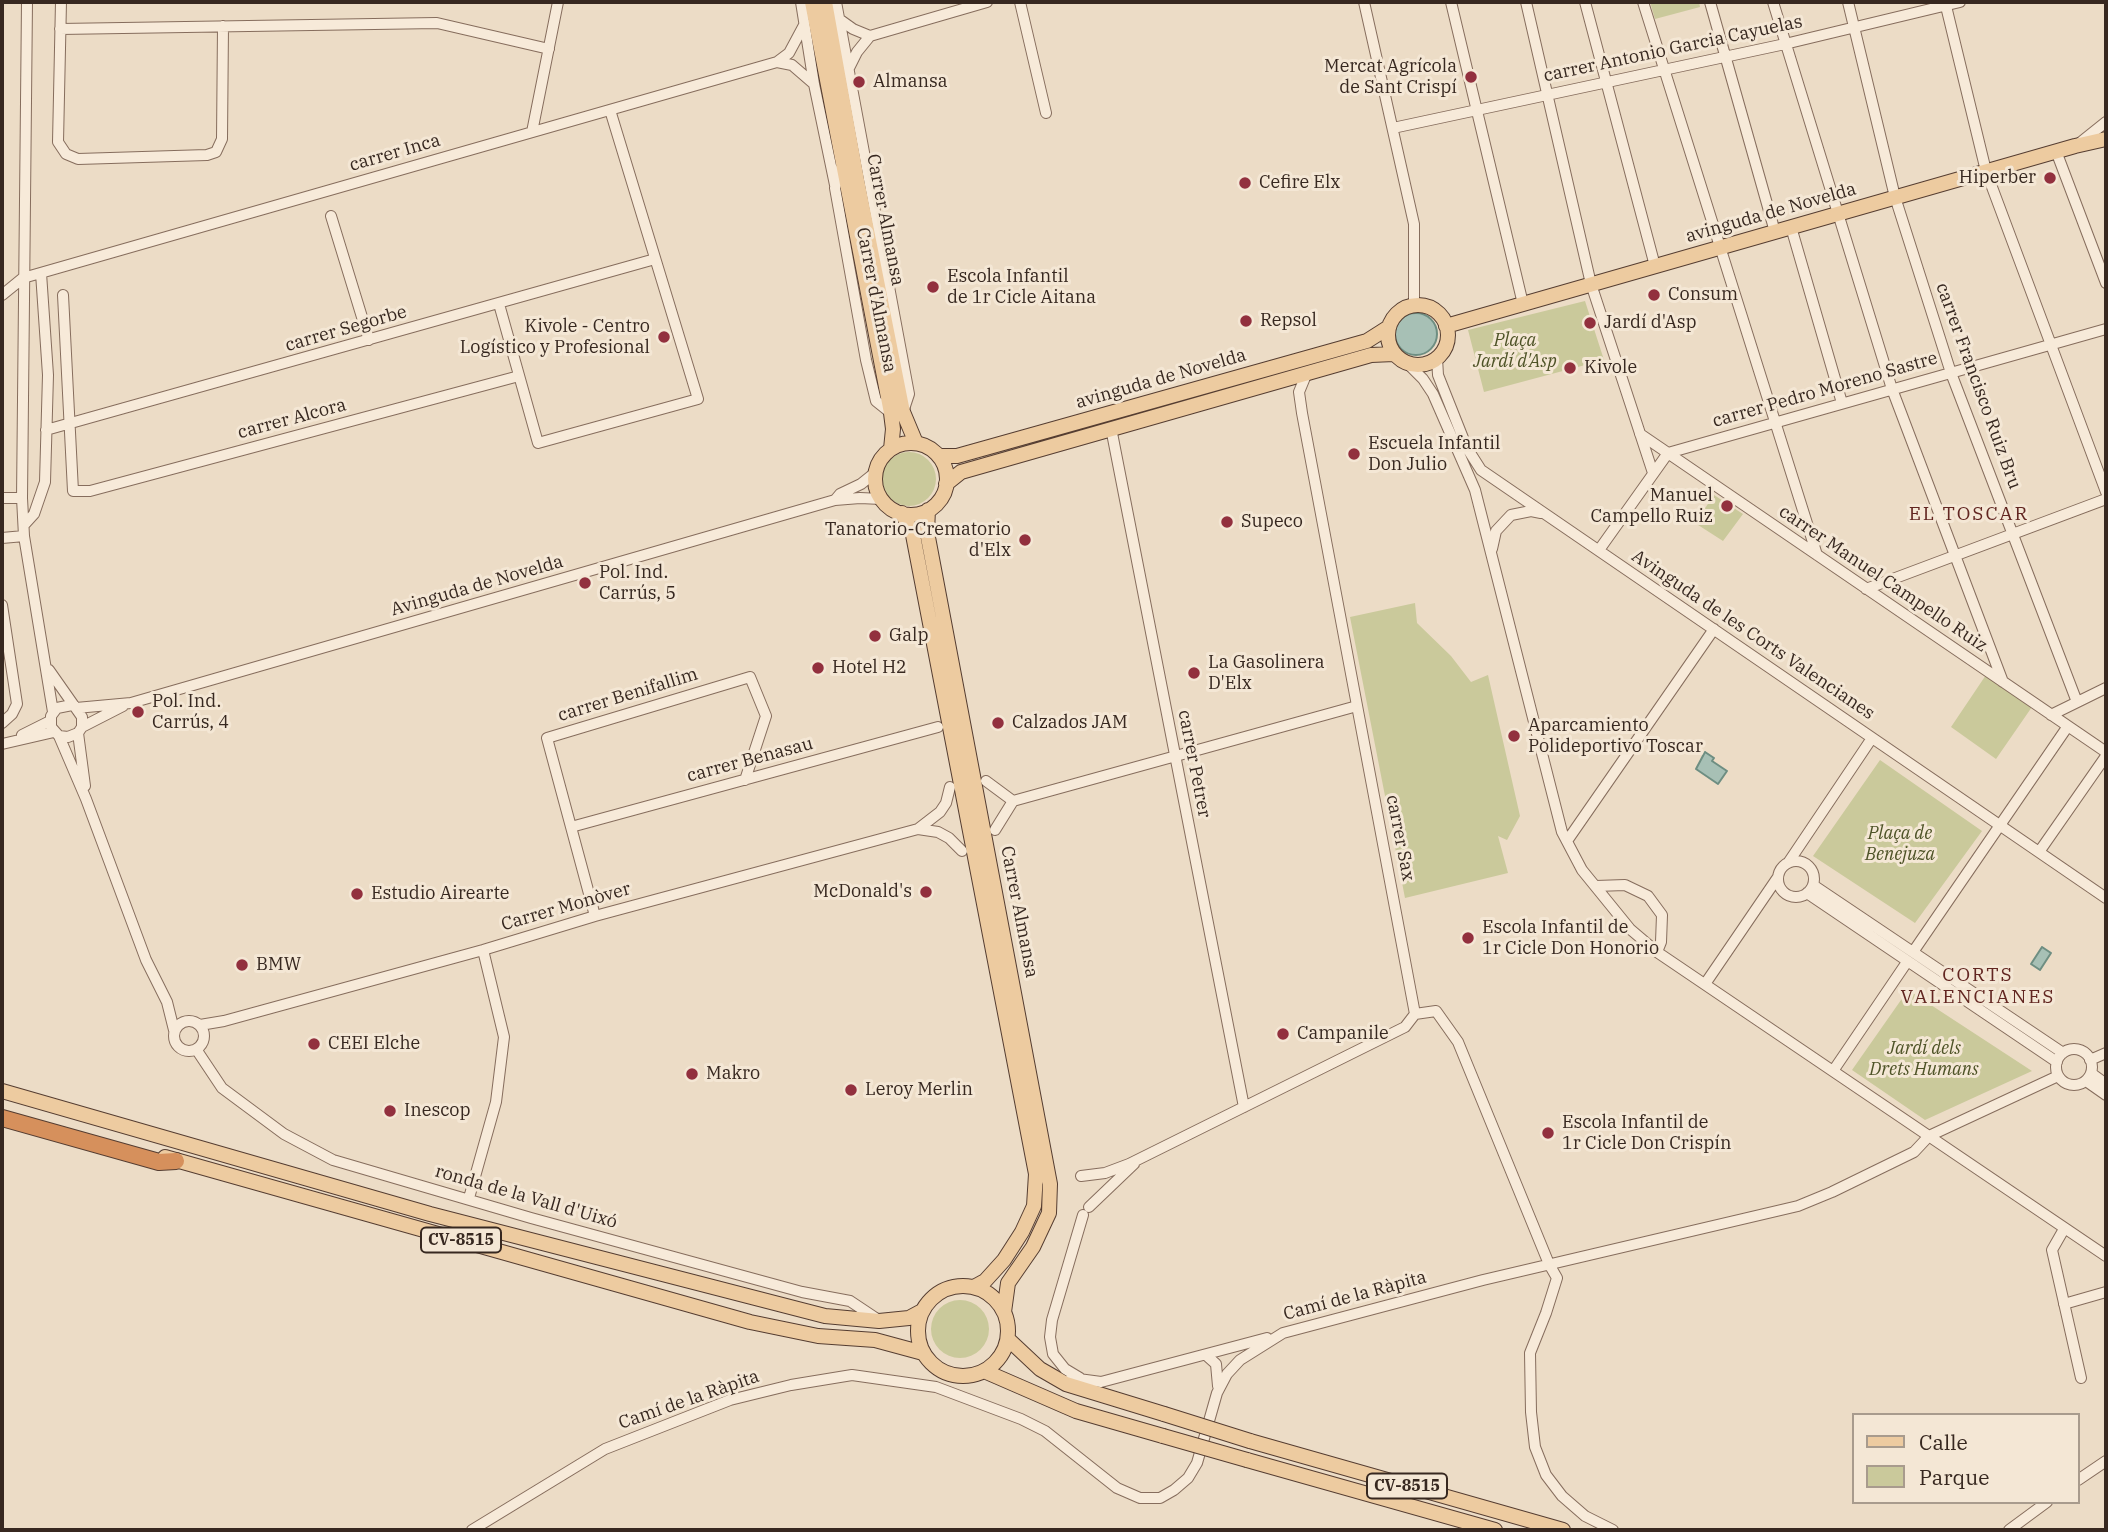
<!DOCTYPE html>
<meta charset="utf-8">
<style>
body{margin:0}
#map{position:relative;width:2108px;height:1532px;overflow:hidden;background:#ecdcc6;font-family:"IBM Plex Serif",serif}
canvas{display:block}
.frame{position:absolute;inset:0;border:4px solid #372820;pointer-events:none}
.legend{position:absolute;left:1852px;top:1413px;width:228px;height:91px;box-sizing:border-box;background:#f4e7d5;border:2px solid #a89b8d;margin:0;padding:9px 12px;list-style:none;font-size:21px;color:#372820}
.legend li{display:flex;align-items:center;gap:14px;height:35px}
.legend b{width:35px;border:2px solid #a89b8d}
</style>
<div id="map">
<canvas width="2108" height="1532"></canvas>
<div class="frame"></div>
<ul class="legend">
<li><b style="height:9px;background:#edcba0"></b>Calle</li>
<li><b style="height:19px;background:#cac99b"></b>Parque</li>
</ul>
</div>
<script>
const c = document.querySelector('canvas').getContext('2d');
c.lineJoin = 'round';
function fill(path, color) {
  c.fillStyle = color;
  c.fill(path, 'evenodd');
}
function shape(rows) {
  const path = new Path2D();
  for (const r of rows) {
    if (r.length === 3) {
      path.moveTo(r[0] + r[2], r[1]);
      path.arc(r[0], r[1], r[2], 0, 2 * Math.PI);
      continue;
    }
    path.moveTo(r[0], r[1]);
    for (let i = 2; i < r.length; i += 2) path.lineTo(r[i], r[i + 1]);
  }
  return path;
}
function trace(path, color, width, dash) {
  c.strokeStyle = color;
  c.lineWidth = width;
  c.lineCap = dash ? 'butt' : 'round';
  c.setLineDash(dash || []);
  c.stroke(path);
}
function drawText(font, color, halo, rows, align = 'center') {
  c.font = font + ' "IBM Plex Serif",serif';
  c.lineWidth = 6;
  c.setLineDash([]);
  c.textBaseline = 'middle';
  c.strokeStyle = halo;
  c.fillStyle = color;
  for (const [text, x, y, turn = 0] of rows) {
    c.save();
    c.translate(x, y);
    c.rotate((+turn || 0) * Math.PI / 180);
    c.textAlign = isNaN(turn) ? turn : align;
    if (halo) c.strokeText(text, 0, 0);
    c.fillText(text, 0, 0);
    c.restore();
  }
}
const green = shape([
 [1650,2,1699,2,1700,7,1655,19],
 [1585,301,1604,360,1484,392,1468,330],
 [909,479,27],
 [1714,495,1743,514,1723,541,1695,523],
 [1415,603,1417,623,1451,656,1471,682,1488,675,1520,816,1507,840,1498,836,1508,873,1405,898,1350,617],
 [1988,672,2034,704,1996,759,1951,727],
 [1880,760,1982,831,1915,923,1813,856],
 [1908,990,2032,1071,1925,1120,1852,1070],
 [960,1329,29]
]);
const water = shape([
 [1416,334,21],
 [1705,752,1714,758,1712,761,1727,771,1718,784,1696,769,1705,752],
 [2042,947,2051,953,2040,970,2031,964,2042,947]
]);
const minor = shape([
 [27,2,22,498,24,536,53,712],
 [61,2,58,142,66,154,78,159,207,155,216,152,222,139,223,26],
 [801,2,814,84,835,185],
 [836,2,909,394,904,409],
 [1020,2,1046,113],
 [1364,2,1414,224,1414,305],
 [1451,2,1523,304],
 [1526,2,1591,284,1653,473],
 [1585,2,1655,266],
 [1643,2,1817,555],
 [1710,2,1775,232],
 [1773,2,1892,389,2003,682],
 [1848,2,1895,197,1951,373,2077,702],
 [1945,2,1986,171,2106,492],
 [839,19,853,29,870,36,857,52,848,70],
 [804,25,789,53,777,62,792,65,814,84],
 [60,29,437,23,549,49],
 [870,36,987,2],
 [1393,128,1785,44,1960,2],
 [532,132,558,2],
 [2081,142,2106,122],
 [2056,151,2106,283],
 [842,165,835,188,866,360,876,401,891,413],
 [331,216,369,340],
 [1791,227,1842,403],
 [2,295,23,278,777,62],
 [63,295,73,491,90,491,519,376],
 [499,304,538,443,698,399,610,110],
 [1437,358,1438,375,1467,448,1481,470,2106,898],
 [1407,363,1423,379,1433,394,1475,490,1562,832,1582,870,1630,929,1657,952,2106,1256],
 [1306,375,1299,392,1302,413,1415,1014,1436,1011,1458,1042,1549,1264,1557,1278,1546,1313,1530,1353,1531,1412,1535,1447,1546,1475,1562,1496,1585,1516,1613,1530],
 [1111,428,1244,1107],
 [46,430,655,259],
 [1640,434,2106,752],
 [2,498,22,498],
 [835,500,840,494,861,484,876,472],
 [24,525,34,514,45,482,48,375,41,273],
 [2,538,24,536],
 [1492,549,1496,531,1511,515,1531,511,1541,513],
 [1599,550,1668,453,2106,329],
 [1866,589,2106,499],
 [2,605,17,704,12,714,2,723],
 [49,670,82,717,82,727,78,733,68,737,59,736,51,727,51,716,57,708,72,705],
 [76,708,131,703,835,500,860,498,881,499],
 [2051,715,2106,688],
 [82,727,123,706],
 [78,733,85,786],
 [22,735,50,721],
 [59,736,86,799,146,960,167,1002,174,1030],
 [2,744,54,732],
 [986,781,1013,801],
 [571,827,938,727],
 [918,829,938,832,949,838,962,851],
 [995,830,1013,801,1357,706],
 [1567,841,1714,629],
 [2039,852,2106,756],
 [1796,879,18],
 [1788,863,1872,738],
 [1813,885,2063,1053],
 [1596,886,1625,885,1648,896,1662,915,1661,942,1657,952],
 [1807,893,2057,1062],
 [595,916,547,738,750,677,766,716,745,780],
 [1913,952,2068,726],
 [1705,984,1778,877],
 [189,1036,15],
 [200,1025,224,1021,483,950,595,916,918,829,940,812,946,803,950,787],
 [196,1049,222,1088,284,1134,333,1160,531,1218,802,1292,850,1301,877,1319],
 [2074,1067,18],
 [2090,1060,2106,1053],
 [1833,1071,1907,962],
 [2091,1073,2106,1084],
 [2086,1081,2106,1095],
 [1081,1176,1105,1173,1129,1164,1405,1027,1415,1014],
 [469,1198,496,1102,504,1037,483,950],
 [1089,1207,1134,1164],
 [2064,1229,2052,1250,2081,1378],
 [2064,1304,2106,1292],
 [1206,1355,1216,1364,1218,1386],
 [1071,1378,1101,1382,1267,1338],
 [1080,1378,1065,1369,1053,1354,1050,1337,1052,1320,1083,1215],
 [2078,1480,2106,1461],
 [472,1530,605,1449,730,1400,791,1385,852,1375,936,1387,1021,1419,1045,1431,1117,1488,1140,1498,1160,1498,1174,1490,1188,1478,1197,1463,1217,1393,1227,1374,1240,1360,1283,1333,1483,1280,1798,1206,1832,1192,1914,1152,1929,1136,2058,1076],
 [2009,1530,2047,1502]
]);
const major = shape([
 [812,2,891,413,893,429,891,449],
 [825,2,857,180,903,412,916,443],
 [1418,335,30],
 [1446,326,2075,146,2106,139],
 [911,479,36],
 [939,456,957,456,1367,341,1389,327],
 [946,484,961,472,1371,355,1394,354],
 [928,510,927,532,1050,1184,1049,1213,1033,1247,1008,1283,1004,1312],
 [902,513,913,535,1036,1174,1034,1206,1022,1232,1004,1260,985,1281,974,1287],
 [2,1091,430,1214,825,1316,879,1321,909,1318,922,1311],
 [165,1157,750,1322,818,1336,875,1340,923,1353],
 [963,1331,45],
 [1008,1339,1040,1369,1066,1384,1164,1414],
 [984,1371,1076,1411,1163,1436],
 [1250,1441,1563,1530],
 [1247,1460,1495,1530]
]);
const highway = shape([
 [2,1118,159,1162,176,1161]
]);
const majorBridge = shape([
 [1164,1414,1250,1441],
 [1163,1436,1247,1460]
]);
const markers = [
 [1471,77,7,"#92303e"],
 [859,82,7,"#92303e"],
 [2050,178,7,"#92303e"],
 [1245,183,7,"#92303e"],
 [933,287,7,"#92303e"],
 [1654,295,7,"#92303e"],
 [1246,321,7,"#92303e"],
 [1590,323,7,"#92303e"],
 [664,337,7,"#92303e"],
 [1570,368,7,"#92303e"],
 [1354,454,7,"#92303e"],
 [1727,506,7,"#92303e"],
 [1227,522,7,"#92303e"],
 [1025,540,7,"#92303e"],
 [585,583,7,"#92303e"],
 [875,636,7,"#92303e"],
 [818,668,7,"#92303e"],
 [1194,673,7,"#92303e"],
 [138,712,7,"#92303e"],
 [998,723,7,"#92303e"],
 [1514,736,7,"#92303e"],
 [926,892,7,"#92303e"],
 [357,894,7,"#92303e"],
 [1468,938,7,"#92303e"],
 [242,965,7,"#92303e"],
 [1283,1034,7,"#92303e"],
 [314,1044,7,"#92303e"],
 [692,1074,7,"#92303e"],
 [851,1090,7,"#92303e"],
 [390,1111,7,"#92303e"],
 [1548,1133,7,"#92303e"]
];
const shields = [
 [461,1240,80],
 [1407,1486,80]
];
const shieldNames = [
 ["CV-8515",461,1240],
 ["CV-8515",1407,1486]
];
const streetNames = [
 ["carrer Antonio Garcia Cayuelas",1673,49,-12],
 ["carrer Inca",395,153,-16],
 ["avinguda de Novelda",1771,213,-16],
 ["Carrer Almansa",885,220,79],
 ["Carrer d'Almansa",876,300,79],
 ["carrer Segorbe",346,329,-16],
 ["avinguda de Novelda",1161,379,-16],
 ["carrer Francisco Ruiz Bru",1978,386,70],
 ["carrer Pedro Moreno Sastre",1825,390,-16],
 ["carrer Alcora",292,419,-15],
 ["carrer Manuel Campello Ruiz",1883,579,34],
 ["Avinguda de Novelda",477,586,-16],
 ["Avinguda de les Corts Valencianes",1753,635,34],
 ["carrer Benifallim",628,695,-17],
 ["carrer Benasau",750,760,-15],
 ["carrer Petrer",1194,764,79],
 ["carrer Sax",1400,838,79],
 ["Carrer Monòver",566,907,-16],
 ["Carrer Almansa",1019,912,79],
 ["ronda de la Vall d'Uixó",526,1197,16],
 ["Camí de la Ràpita",1355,1296,-15],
 ["Camí de la Ràpita",689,1400,-19]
];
const poiNames = [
 ["Mercat Agrícola",1457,67,"right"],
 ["de Sant Crispí",1457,88,"right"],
 ["Almansa",873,82],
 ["Hiperber",2036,178,"right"],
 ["Cefire Elx",1259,183],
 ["Escola Infantil",947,277],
 ["de 1r Cicle Aitana",947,298],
 ["Consum",1668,295],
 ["Repsol",1260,321],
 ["Jardí d'Asp",1604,323],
 ["Kivole - Centro",650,327,"right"],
 ["Logístico y Profesional",650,348,"right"],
 ["Kivole",1584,368],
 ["Escuela Infantil",1368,444],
 ["Don Julio",1368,465],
 ["Manuel",1713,496,"right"],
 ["Campello Ruiz",1713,517,"right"],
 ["Supeco",1241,522],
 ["Tanatorio-Crematorio",1011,530,"right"],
 ["d'Elx",1011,551,"right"],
 ["Pol. Ind.",599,573],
 ["Carrús, 5",599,594],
 ["Galp",889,636],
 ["La Gasolinera",1208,663],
 ["D'Elx",1208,684],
 ["Hotel H2",832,668],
 ["Pol. Ind.",152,702],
 ["Carrús, 4",152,723],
 ["Calzados JAM",1012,723],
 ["Aparcamiento",1528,726],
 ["Polideportivo Toscar",1528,747],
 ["McDonald's",912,892,"right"],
 ["Estudio Airearte",371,894],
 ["Escola Infantil de",1482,928],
 ["1r Cicle Don Honorio",1482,949],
 ["BMW",256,965],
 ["Campanile",1297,1034],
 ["CEEI Elche",328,1044],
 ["Makro",706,1074],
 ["Leroy Merlin",865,1090],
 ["Inescop",404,1111],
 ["Escola Infantil de",1562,1123],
 ["1r Cicle Don Crispín",1562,1144]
];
const parkNames = [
 ["Plaça",1515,341],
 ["Jardí d'Asp",1515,362],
 ["Plaça de",1900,834],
 ["Benejuza",1900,855],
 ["Jardí dels",1924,1049],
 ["Drets Humans",1924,1070]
];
const neighbourhoodNames = [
 ["EL TOSCAR",1969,515],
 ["CORTS",1978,976],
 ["VALENCIANES",1978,998]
];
fill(green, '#cac99b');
fill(water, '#a7c0b5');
trace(water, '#6e8e82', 2);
trace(minor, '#866d5d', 12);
trace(major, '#553d31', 16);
trace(highway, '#553d31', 18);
trace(minor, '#f7ead9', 10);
trace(major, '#edcba0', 14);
trace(highway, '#d6905c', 16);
trace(majorBridge, '#553d31', 16, []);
trace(majorBridge, '#edcba0', 14);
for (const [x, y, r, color] of markers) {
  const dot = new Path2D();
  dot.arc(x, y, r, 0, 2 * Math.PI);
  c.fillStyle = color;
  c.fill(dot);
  trace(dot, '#f4e7d5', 2.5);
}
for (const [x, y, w] of shields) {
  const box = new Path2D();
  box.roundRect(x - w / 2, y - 12.5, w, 25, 5);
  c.fillStyle = '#f4e7d5';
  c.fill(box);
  trace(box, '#372820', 2);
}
drawText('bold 16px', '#372820', null, shieldNames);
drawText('18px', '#372820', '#f4e7d5', streetNames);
drawText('18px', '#372820', '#f4e7d5', poiNames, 'left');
drawText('italic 18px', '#4e5327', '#f4e7d5', parkNames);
c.letterSpacing = '2px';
drawText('19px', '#622621', '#f4e7d5', neighbourhoodNames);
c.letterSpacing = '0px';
</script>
